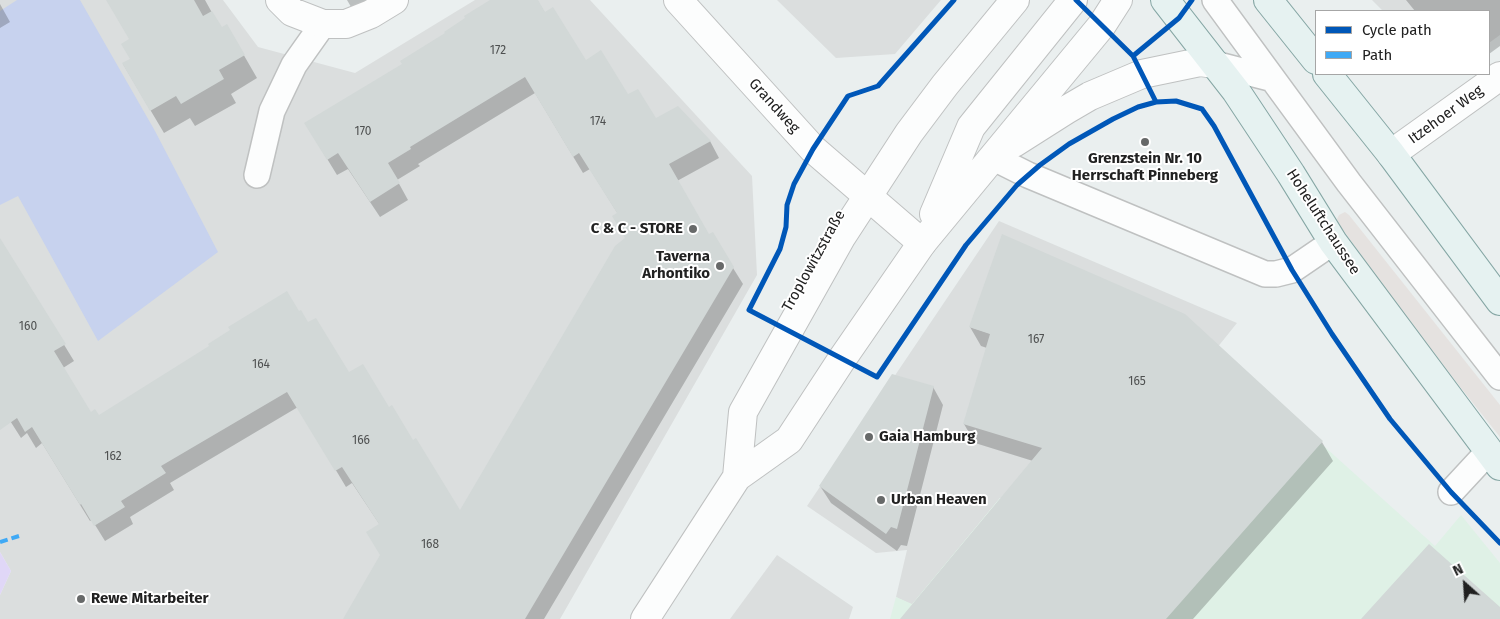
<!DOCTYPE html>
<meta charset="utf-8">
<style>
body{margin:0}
#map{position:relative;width:1500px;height:619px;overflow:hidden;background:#eaefef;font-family:"Fira Sans",sans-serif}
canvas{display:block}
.legend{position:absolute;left:1315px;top:10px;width:175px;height:65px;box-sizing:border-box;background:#fff;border:1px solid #a6a6a6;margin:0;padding:6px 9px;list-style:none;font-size:15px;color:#212121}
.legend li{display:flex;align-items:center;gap:10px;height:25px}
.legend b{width:25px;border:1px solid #a6a6a6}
.north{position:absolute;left:1440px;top:559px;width:50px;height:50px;-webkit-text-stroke:4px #fff;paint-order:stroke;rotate:334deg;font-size:14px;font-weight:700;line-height:20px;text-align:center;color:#212121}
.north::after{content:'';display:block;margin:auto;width:18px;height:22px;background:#212121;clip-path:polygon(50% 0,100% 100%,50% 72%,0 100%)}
</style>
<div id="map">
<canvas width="1500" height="619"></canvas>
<ul class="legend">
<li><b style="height:6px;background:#0057b8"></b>Cycle path</li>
<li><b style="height:6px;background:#3fa9f5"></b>Path</li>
</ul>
<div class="north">N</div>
</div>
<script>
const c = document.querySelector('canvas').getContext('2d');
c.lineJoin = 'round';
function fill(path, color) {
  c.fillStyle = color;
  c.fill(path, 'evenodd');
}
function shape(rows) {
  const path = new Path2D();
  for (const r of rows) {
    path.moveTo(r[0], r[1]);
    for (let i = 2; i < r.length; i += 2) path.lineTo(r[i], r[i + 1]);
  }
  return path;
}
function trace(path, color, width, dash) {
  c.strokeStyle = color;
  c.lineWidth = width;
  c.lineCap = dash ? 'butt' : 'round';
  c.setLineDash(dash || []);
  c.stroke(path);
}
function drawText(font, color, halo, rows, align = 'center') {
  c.font = font + ' "Fira Sans",sans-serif';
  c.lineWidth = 4;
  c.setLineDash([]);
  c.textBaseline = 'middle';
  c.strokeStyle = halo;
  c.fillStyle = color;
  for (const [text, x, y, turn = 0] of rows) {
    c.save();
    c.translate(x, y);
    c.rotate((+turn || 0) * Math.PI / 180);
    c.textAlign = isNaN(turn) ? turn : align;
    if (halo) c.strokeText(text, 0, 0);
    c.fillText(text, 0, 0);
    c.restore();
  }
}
const residential = shape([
 [0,0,223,0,258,47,355,73,475,0,590,0,752,176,757,275,560,619,0,619,0,595,11,571,0,552],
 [777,0,941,0,895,54,836,58],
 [1372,0,1500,0,1500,35,1489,43,1489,11,1383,11],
 [999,221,1237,323,1086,511,1025,513,1000,498,912,605,896,597,907,550,876,553,807,506],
 [777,555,853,607,849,619,730,619]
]);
const commercial = shape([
 [1216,349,1435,546,1461,515,1500,563,1500,619,890,619,896,597,912,604,1000,498,1025,512]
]);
const grass = shape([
 [17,0,80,0,155,131,218,252,98,341,18,196,0,205,0,11]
]);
const park = shape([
 [0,552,11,571,0,595]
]);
const plaza = shape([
 [1345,212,1349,215,1500,405,1500,437,1422,339,1338,223,1337,219,1339,215]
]);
const shadow = shape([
 [107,0,205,0,221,29,227,26,257,78,231,94,236,103,195,126,190,118,164,133,123,64,131,59,130,39],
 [347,0,374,0,354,12],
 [493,0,537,0,545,13,585,62,655,120,710,141,719,158,677,181,708,235,733,268,743,284,544,619,345,619,382,556,380,525,352,483,346,487,298,407,170,483,174,490,130,517,133,524,105,541,92,520,90,521,42,443,36,448,27,433,21,438,0,405,0,240,74,361,63,368,91,414,98,417,299,313,348,374,389,409,460,512,626,238,618,214,590,169,583,173,535,93,418,164,420,166,397,180,408,200,380,217,348,169,337,175,315,139,404,65],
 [1406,0,1500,0,1500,46,1489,54,1489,11,1415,11],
 [0,4,10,22,0,28],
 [970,327,1322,442,1333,461,1193,619,902,619,1033,461,975,443,964,424,987,348,981,346],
 [933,387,943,405,907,546,901,545,897,551,831,503,820,486]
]);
const building = shape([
 [106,0,194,0,203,16,212,11,222,27,227,24,245,55,219,70,224,79,181,104,176,96,150,111,122,63,130,59,121,44,129,39],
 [490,0,538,0,545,12,553,7,586,60,601,50,628,94,638,89,656,118,678,106,711,141,669,164,709,234,713,232,734,267,525,619,343,619,380,555,366,532,379,524,342,467,335,471,287,392,161,466,166,473,121,501,125,507,94,526,81,504,80,505,32,427,25,432,17,418,0,430,0,238,66,344,54,351,91,412,95,409,99,415,209,346,208,344,230,330,228,327,287,291,299,311,301,310,308,322,316,318,349,372,363,364,389,407,392,405,413,440,416,438,460,510,615,246,625,238,612,216,617,213,579,153,573,157,525,77,410,147,411,149,388,163,400,183,370,202,338,153,327,160,304,123,402,64,400,61,445,33,444,32,465,18,464,16],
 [1002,234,1185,314,1323,441,1166,619,900,619,1042,448,963,424,990,334,969,327],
 [892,374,934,386,897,529,891,527,886,534,819,486],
 [1429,544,1500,607,1500,619,1361,619]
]);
const service = shape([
 [1215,0,1349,183,1500,377],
 [1215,64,1273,79],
 [992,157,1028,175,1265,274,1276,274,1292,270,1333,242],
 [257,175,272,111,294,65,323,24],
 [1451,492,1489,451]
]);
const minor = shape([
 [280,0,292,12,323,24,346,24,371,14,394,0],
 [678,0,813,149,922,243],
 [1391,154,1500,76]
]);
const tertiary = shape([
 [1014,143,1066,110,1090,96,1142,74,1200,62,1215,64],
 [934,214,971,127,1073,0],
 [737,477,743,412,842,236,909,133,945,85,1015,0],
 [645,619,737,477,789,440,842,359,922,243,1102,25,1118,0]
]);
const primary = shape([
 [1165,0,1236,91,1291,174,1333,242,1500,466],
 [1268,0,1316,60],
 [1327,74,1391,154,1500,301]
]);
const quiet = shape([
 [0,542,19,536]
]);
const cycleway = shape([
 [954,0,878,86,848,96,813,149,794,184,787,205,786,227,780,249,749,310,877,377,966,245,1017,185,1040,165,1069,144,1113,119,1138,107,1156,102,1176,101,1202,109,1214,126,1292,270,1332,334,1390,419,1451,492,1500,543],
 [1076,0,1133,56,1156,102],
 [1133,56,1179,18,1192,0]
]);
const markers = [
 [1145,142,5,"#676969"],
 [693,229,5,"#676969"],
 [720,266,5,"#676969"],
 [869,437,5,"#676969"],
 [881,500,5,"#676969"],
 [81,599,5,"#676969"]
];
const numberNames = [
 ["172",498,51],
 ["174",598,122],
 ["170",363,132],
 ["160",28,327],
 ["167",1036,340],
 ["164",261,365],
 ["165",1137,382],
 ["166",361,441],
 ["162",113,457],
 ["168",430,545]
];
const streetNames = [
 ["Grandweg",774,106,48],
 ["Itzehoer Weg",1446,115,-36],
 ["Hoheluftchaussee",1323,222,57],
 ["Troplowitzstraße",814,261,-61]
];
const poiNames = [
 ["Grenzstein Nr. 10",1145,159,"center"],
 ["Herrschaft Pinneberg",1145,176,"center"],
 ["C & C - STORE",683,229,"right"],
 ["Taverna",710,257,"right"],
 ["Arhontiko",710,274,"right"],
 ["Gaia Hamburg",879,437],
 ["Urban Heaven",891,500],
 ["Rewe Mitarbeiter",91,599]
];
fill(residential, '#dbdede');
fill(commercial, '#dff1e6');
fill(grass, '#c7d2ee');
fill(park, '#e0d7f7');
fill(plaza, '#e5e2e0');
fill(shadow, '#0003');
fill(building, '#d2d8d7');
trace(service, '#bfc1c1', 28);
trace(minor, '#bfc1c1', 30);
trace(tertiary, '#bfc1c1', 30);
trace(primary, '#85a6a4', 30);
trace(service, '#fcfdfd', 25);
trace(minor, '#fcfdfd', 28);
trace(tertiary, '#fcfdfd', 28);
trace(primary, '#e6f2f1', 28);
trace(quiet, '#3fa9f5', 4, [8, 4]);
trace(cycleway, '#0057b8', 5);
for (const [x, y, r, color] of markers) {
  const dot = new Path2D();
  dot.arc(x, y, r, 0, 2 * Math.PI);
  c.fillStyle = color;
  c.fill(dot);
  trace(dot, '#fff', 2);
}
drawText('12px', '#4e5050', null, numberNames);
drawText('15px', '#212121', '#fff', streetNames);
drawText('bold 15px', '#212121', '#fff', poiNames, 'left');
</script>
